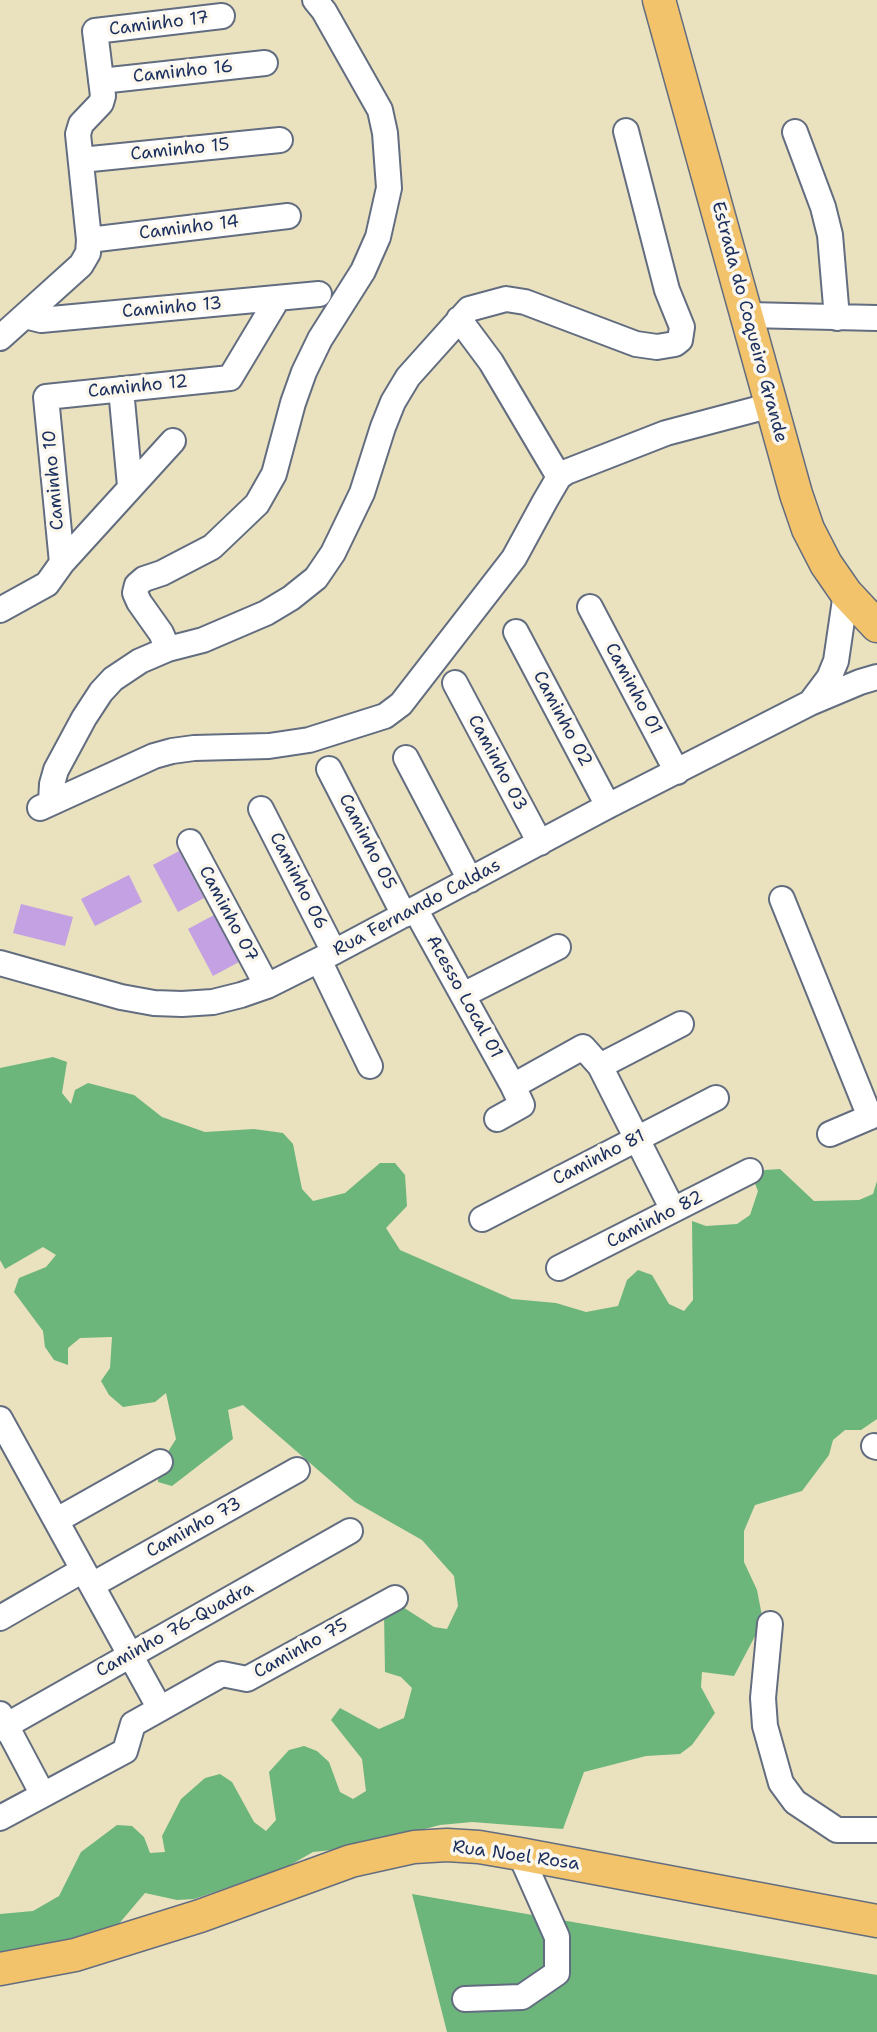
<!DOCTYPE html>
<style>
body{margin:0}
canvas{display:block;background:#eae1be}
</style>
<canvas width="877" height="2032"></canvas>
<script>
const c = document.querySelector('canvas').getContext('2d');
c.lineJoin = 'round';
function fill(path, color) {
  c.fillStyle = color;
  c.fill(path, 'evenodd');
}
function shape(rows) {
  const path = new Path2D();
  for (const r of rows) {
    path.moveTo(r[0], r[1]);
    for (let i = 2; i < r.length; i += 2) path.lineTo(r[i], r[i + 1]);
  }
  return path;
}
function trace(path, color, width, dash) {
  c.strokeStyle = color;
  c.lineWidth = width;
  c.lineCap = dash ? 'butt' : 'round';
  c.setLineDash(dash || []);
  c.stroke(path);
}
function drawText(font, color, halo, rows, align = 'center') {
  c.font = font + ' "Shantell Sans",sans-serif';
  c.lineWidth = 7;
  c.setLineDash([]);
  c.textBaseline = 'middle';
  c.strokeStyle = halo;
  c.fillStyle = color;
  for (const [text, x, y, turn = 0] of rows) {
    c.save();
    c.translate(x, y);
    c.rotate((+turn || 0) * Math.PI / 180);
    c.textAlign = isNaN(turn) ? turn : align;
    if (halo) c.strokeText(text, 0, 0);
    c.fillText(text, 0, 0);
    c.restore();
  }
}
const forest = shape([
 [53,1057,67,1062,62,1093,71,1104,75,1090,88,1083,134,1095,162,1117,205,1132,254,1129,283,1133,293,1144,302,1189,313,1201,345,1193,380,1163,395,1163,405,1175,407,1206,386,1228,400,1250,512,1299,556,1303,586,1312,618,1306,627,1280,638,1270,652,1275,669,1304,684,1311,693,1300,692,1221,706,1226,737,1224,750,1215,758,1191,752,1176,765,1170,780,1169,814,1201,859,1200,873,1194,877,1181,877,1419,861,1430,845,1430,833,1440,829,1455,802,1491,755,1505,744,1531,744,1562,757,1590,763,1621,734,1676,702,1672,701,1687,715,1713,692,1745,680,1754,646,1756,584,1772,563,1829,472,1822,440,1825,350,1848,313,1852,285,1868,194,1899,177,1900,145,1893,117,1926,98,1935,0,1953,0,1914,33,1911,59,1896,81,1852,117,1825,132,1826,144,1837,150,1853,165,1852,162,1836,181,1799,205,1778,220,1774,232,1782,254,1822,266,1831,276,1820,269,1772,289,1750,304,1746,317,1751,329,1762,340,1792,353,1799,366,1791,362,1759,331,1720,340,1708,379,1729,404,1718,412,1688,401,1677,385,1672,384,1613,395,1602,434,1627,447,1629,458,1606,454,1576,422,1540,355,1502,243,1405,228,1410,233,1439,172,1486,158,1482,159,1466,176,1439,166,1393,155,1402,123,1407,109,1395,101,1381,110,1368,112,1337,80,1338,68,1348,68,1365,54,1360,45,1347,43,1331,14,1292,19,1278,46,1267,56,1255,43,1247,5,1269,0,1260,0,1068],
 [412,1894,877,1975,877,2032,447,2032]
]);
const building = shape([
 [179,851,204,898,178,912,153,865],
 [129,875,142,902,95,926,81,899],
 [21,904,73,917,65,946,13,933],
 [214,915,239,962,213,976,188,929]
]);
const minor = shape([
 [101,81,265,63],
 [795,132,823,207,830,235,837,318],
 [81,160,280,140],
 [89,240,288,216],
 [748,315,877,318],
 [25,316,41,320,319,294],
 [459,319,491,362,559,477],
 [0,338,81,265,88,253,89,240,78,134,81,124,101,103,103,96,95,31,222,16],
 [121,389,130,486],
 [62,563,46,397,230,378,278,298],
 [590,607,677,772],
 [0,610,47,584,62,563,173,441],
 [516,632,608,806],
 [168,649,203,640,266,613,291,598,316,578,333,553,362,493,383,427,393,402,408,377,469,309,506,299,525,302,636,344,657,347,675,344,680,340,682,327,667,290,626,131],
 [455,683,540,843],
 [811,702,829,678,836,661,846,593],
 [406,758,470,880],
 [329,769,404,915],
 [51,802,52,784,56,770,84,718,101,692,113,679,140,661,168,649,161,633,139,602,135,593,137,585,144,579,162,573,212,547,257,504,274,474,293,403,304,372,320,339,363,271,378,237,389,188,385,133,380,110,324,11,315,0],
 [40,808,154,756,172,751,194,748,269,746,309,740,385,716,401,704,514,558,545,501,559,477,566,472,666,433,772,405],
 [261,809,334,952],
 [190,842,267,986],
 [782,899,870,1117],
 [415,909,513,1086],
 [319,960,370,1066],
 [0,963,121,997,154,1003,182,1004,213,1002,241,995,267,986,319,960,608,806,810,703,860,682,877,677],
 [463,995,558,947],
 [600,1066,681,1024],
 [497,1119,522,1105,513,1086,583,1047,600,1066,673,1210],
 [830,1134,877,1114],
 [482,1219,716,1098],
 [559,1268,750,1171],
 [0,1419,160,1709],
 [874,1446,877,1447],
 [57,1520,160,1462],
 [92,1585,297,1470],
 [0,1618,83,1570],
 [770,1624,763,1698,765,1726,781,1783,795,1802,837,1830,877,1830],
 [0,1714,43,1795],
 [0,1729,350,1531],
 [0,1818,125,1751,133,1724,222,1674,247,1679,395,1598],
 [465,1999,522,1997,557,1973,557,1937,520,1854]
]);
const major = shape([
 [659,0,796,494,808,529,826,564,846,593,877,626],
 [0,1969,75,1955,200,1916,351,1861,414,1847,447,1845,479,1847,520,1854,877,1921]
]);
const streetNames = [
 ["Caminho 17",159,24,-7],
 ["Caminho 16",183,72,-6],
 ["Caminho 15",180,150,-6],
 ["Caminho 14",189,228,-7],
 ["Caminho 13",172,308,-5],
 ["Estrada do Coqueiro Grande",749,322,75],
 ["Caminho 12",138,387,-6],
 ["Caminho 10",54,480,-95],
 ["Caminho 01",633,689,62],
 ["Caminho 02",562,719,62],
 ["Caminho 03",497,763,62],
 ["Caminho 05",367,842,63],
 ["Caminho 06",298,881,63],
 ["Rua Fernando Caldas",417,908,-28],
 ["Caminho 07",228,914,62],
 ["Acesso Local 01",464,997,61],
 ["Caminho 81",599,1158,-27],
 ["Caminho 82",655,1220,-27],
 ["Caminho 73",194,1528,-29],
 ["Caminho 76-Quadra",175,1630,-29],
 ["Caminho 75",301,1649,-29],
 ["Rua Noel Rosa",516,1856,8]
];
fill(forest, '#6cb67c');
fill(building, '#c3a1e2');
trace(minor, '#636d80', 28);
trace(major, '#636d80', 35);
trace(minor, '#fff', 24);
trace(major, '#f2c36a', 32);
drawText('18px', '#1b2f5e', '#fbf7ec', streetNames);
</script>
